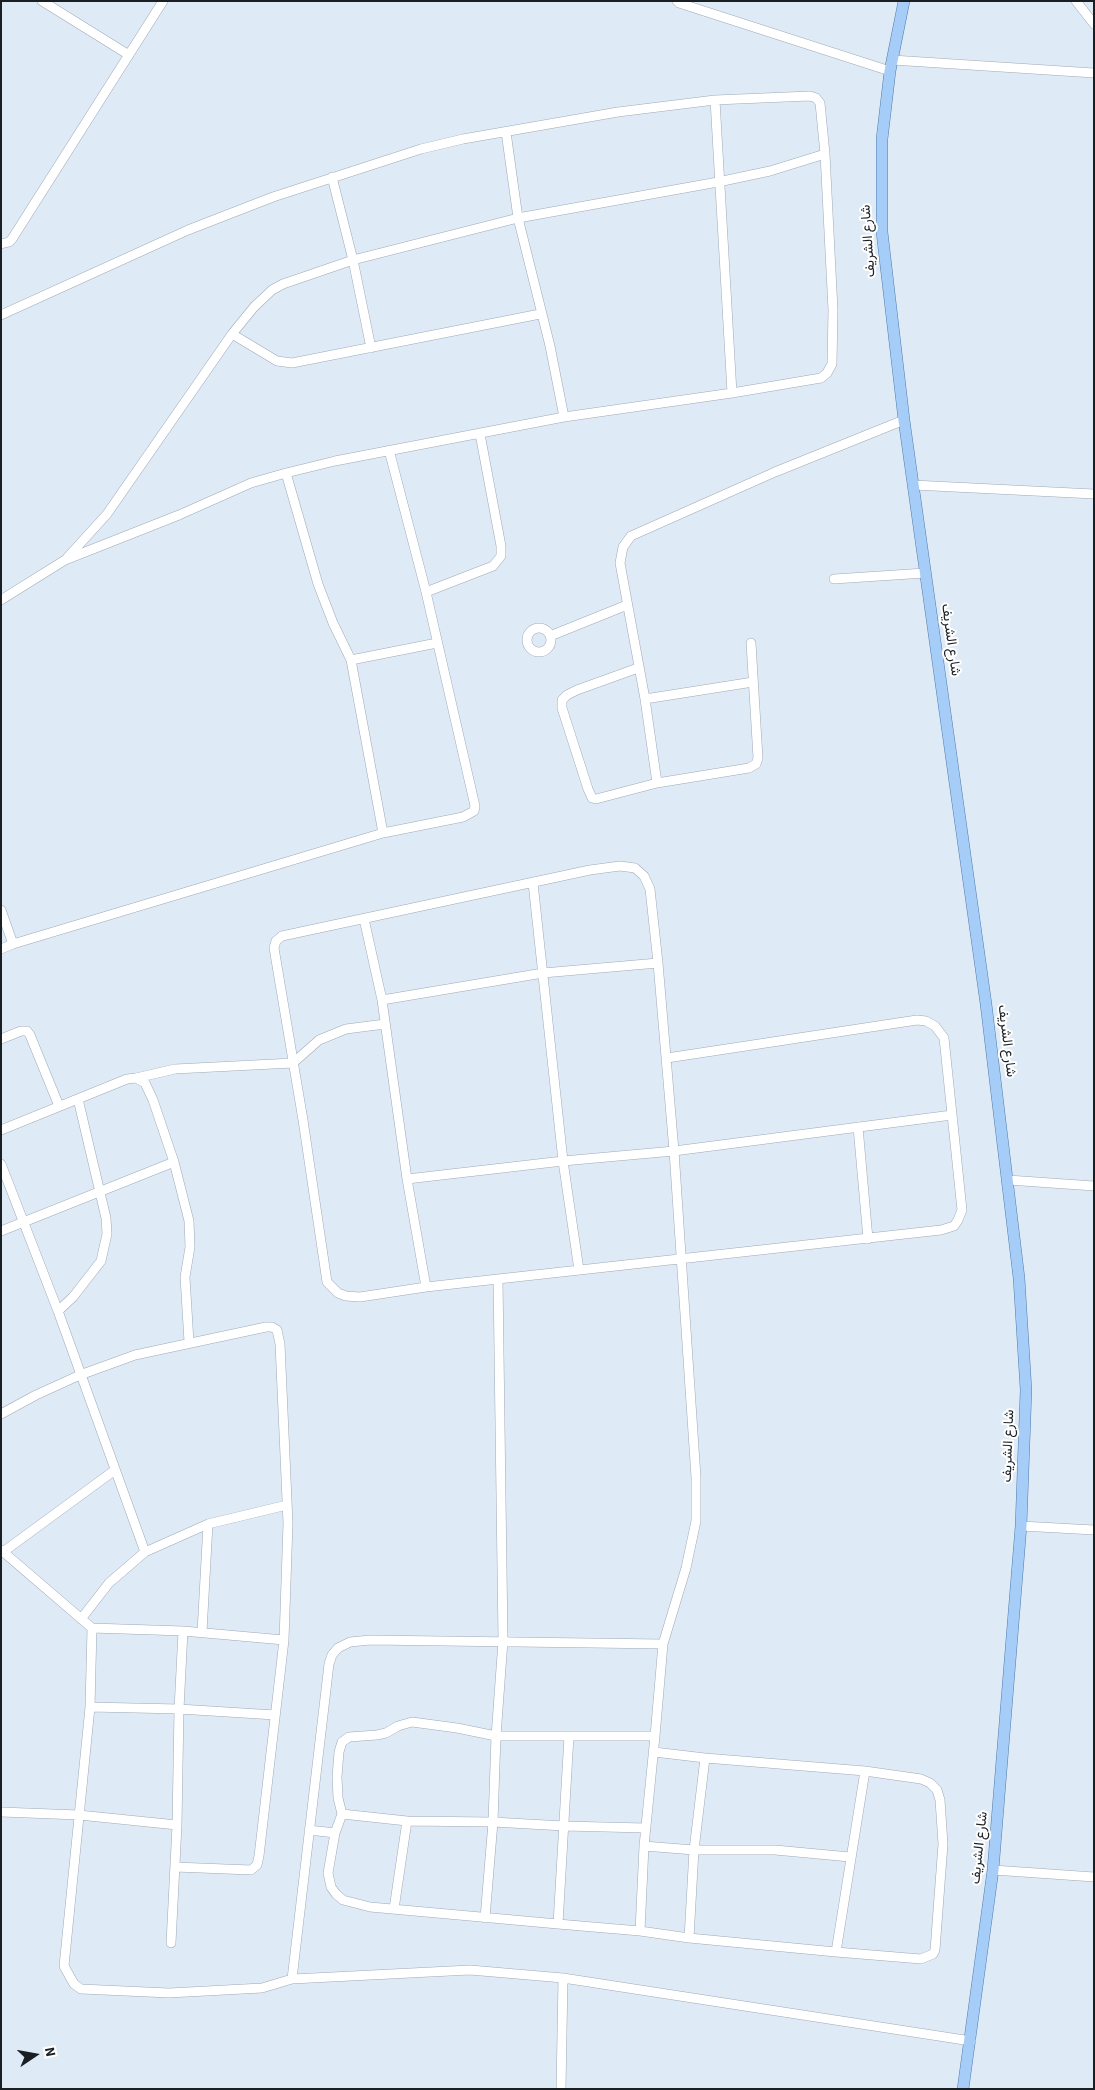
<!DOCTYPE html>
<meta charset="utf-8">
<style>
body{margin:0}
#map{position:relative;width:1095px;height:2090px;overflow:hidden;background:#dfeaf7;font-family:"Source Sans 3",sans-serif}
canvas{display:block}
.frame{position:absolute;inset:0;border:2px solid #1a1f23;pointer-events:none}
.north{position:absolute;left:10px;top:2030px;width:50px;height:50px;-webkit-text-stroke:4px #fff;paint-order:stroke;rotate:78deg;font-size:14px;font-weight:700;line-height:20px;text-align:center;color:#1a1f23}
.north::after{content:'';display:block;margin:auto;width:18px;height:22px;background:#1a1f23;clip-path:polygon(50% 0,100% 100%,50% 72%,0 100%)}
</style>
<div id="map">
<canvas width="1095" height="2090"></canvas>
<div class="frame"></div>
<div class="north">N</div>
</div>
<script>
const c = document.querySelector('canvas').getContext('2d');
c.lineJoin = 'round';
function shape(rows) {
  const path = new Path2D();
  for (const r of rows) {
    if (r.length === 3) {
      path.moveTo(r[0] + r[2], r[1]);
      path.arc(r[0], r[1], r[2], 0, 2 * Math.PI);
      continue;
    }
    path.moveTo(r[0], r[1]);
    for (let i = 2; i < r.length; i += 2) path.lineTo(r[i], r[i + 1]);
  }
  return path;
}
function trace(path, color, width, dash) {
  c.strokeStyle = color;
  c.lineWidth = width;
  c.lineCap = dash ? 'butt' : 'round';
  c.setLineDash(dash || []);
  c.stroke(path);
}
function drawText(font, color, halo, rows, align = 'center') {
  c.font = font + ' "Source Sans 3",Vazirmatn,sans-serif';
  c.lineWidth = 4;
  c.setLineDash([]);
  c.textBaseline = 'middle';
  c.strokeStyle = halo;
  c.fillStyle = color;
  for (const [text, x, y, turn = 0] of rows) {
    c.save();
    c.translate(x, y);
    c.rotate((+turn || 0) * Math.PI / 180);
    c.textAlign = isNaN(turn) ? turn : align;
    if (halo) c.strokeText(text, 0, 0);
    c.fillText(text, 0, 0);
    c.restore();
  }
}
const minor = shape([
 [42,1,129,55],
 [677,1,679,3,890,71],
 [1076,1,1094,24],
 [892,60,1094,73],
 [715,100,732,393],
 [506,132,518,218,550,346,564,417],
 [332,177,353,260,371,348],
 [1,244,9,242,12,239,163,1],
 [1,315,188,230,273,197,421,149,463,139,618,112,715,100,810,96,816,98,820,103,825,154,833,310,832,364,827,373,821,378,732,393,564,417,335,461,286,473,251,483,179,515,65,560,1,600],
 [232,334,277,361,292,363,540,314],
 [286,473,318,584,333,623,351,660,383,833],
 [913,485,1094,494],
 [67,558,107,514,232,334,254,307,272,290,283,284,353,260,518,218,718,182,770,171,825,154],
 [834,579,925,573],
 [426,592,493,566,501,556,501,546,480,434],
 [539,640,12],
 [550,636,627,605],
 [351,660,437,643],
 [638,668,577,690,567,695,562,700,562,708,588,789,592,798,596,799,657,783,749,768,756,764,758,758,751,643],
 [645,699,753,682],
 [657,783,645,699,620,563,623,547,631,536,775,472,904,420],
 [533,883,563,1161,579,1270],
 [1,910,13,944,1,949],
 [364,919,382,1000,407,1179,426,1287],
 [13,944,383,833,463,817,474,811,475,806,426,592,389,450],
 [658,963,650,889,644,876,635,868,620,866,590,870,282,936,276,941,274,948,303,1120,327,1282,338,1293,346,1296,360,1297,426,1287,941,1230,954,1226,958,1220,962,1210,944,1038,935,1026,926,1021,917,1020,667,1058],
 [382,1000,543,973,658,963,674,1151,696,1477,696,1521,686,1568,663,1644,655,1736],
 [1,1039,21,1031,27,1031,30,1035,59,1106],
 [136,1078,175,1069,293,1063,319,1040,346,1029,385,1024],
 [858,1127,868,1239],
 [1,1130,127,1079,136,1078,145,1083,153,1100,174,1162,189,1221,190,1247,185,1277,189,1342],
 [1,1164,58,1311,145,1552],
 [407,1179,563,1161,674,1151,952,1115],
 [1008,1180,1094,1186],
 [1,1231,174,1162],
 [58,1311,73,1297,101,1261,107,1234,106,1218,78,1099],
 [1,1414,36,1395,80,1375,135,1355,266,1327,272,1327,277,1330,280,1344,288,1523,284,1640,259,1856,257,1865,251,1870,175,1867],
 [1021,1526,1094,1530],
 [1,1550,92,1628,183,1631,284,1640],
 [3,1552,115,1470],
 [81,1619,109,1583,145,1552,208,1524,287,1505],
 [92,1628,90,1707,64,1966,74,1984,81,1989,169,1993,262,1988,292,1979,470,1970,563,1978,971,2041],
 [202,1632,208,1524],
 [90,1707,179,1709,275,1715],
 [569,1736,558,1924,370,1907,343,1900,336,1894,331,1887,328,1873,335,1833,342,1814,338,1798,337,1777,339,1752,342,1742,349,1737,377,1735,386,1733,398,1726,412,1722,457,1728,496,1736,655,1736,644,1846,640,1931,689,1938,836,1952,921,1959,933,1954,935,1950,943,1844,940,1800,937,1790,930,1783,921,1779,865,1771,705,1758],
 [654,1752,705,1758,694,1850,689,1938],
 [1,1812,79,1815,177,1825],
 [342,1814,407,1821,493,1822,564,1826,645,1828],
 [309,1830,335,1833],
 [644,1846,694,1850,775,1850,850,1857],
 [993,1870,1094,1877],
 [394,1909,407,1821],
 [485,1918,493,1822,496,1736,503,1641,498,1279],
 [558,1924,640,1931],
 [171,1943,177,1825,179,1709,183,1631],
 [836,1952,865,1771],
 [292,1979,329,1664,332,1655,338,1648,350,1642,370,1640,663,1644],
 [561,2089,563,1978]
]);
const major = shape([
 [904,1,890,71,882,139,882,232,904,420,986,1004,1019,1278,1026,1390,1021,1526,993,1870,963,2089]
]);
const streetNames = [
 ["شارع الشريف",869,241,-94],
 ["شارع الشريف",950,640,82],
 ["شارع الشريف",1006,1041,83],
 ["شارع الشريف",1009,1446,-88],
 ["شارع الشريف",980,1848,-84]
];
trace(minor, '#9fa9b6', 10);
trace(major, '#4f7aaa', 12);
trace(minor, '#fff', 9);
trace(major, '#a6cdf8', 11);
drawText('14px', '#1a1f23', '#fff', streetNames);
</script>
